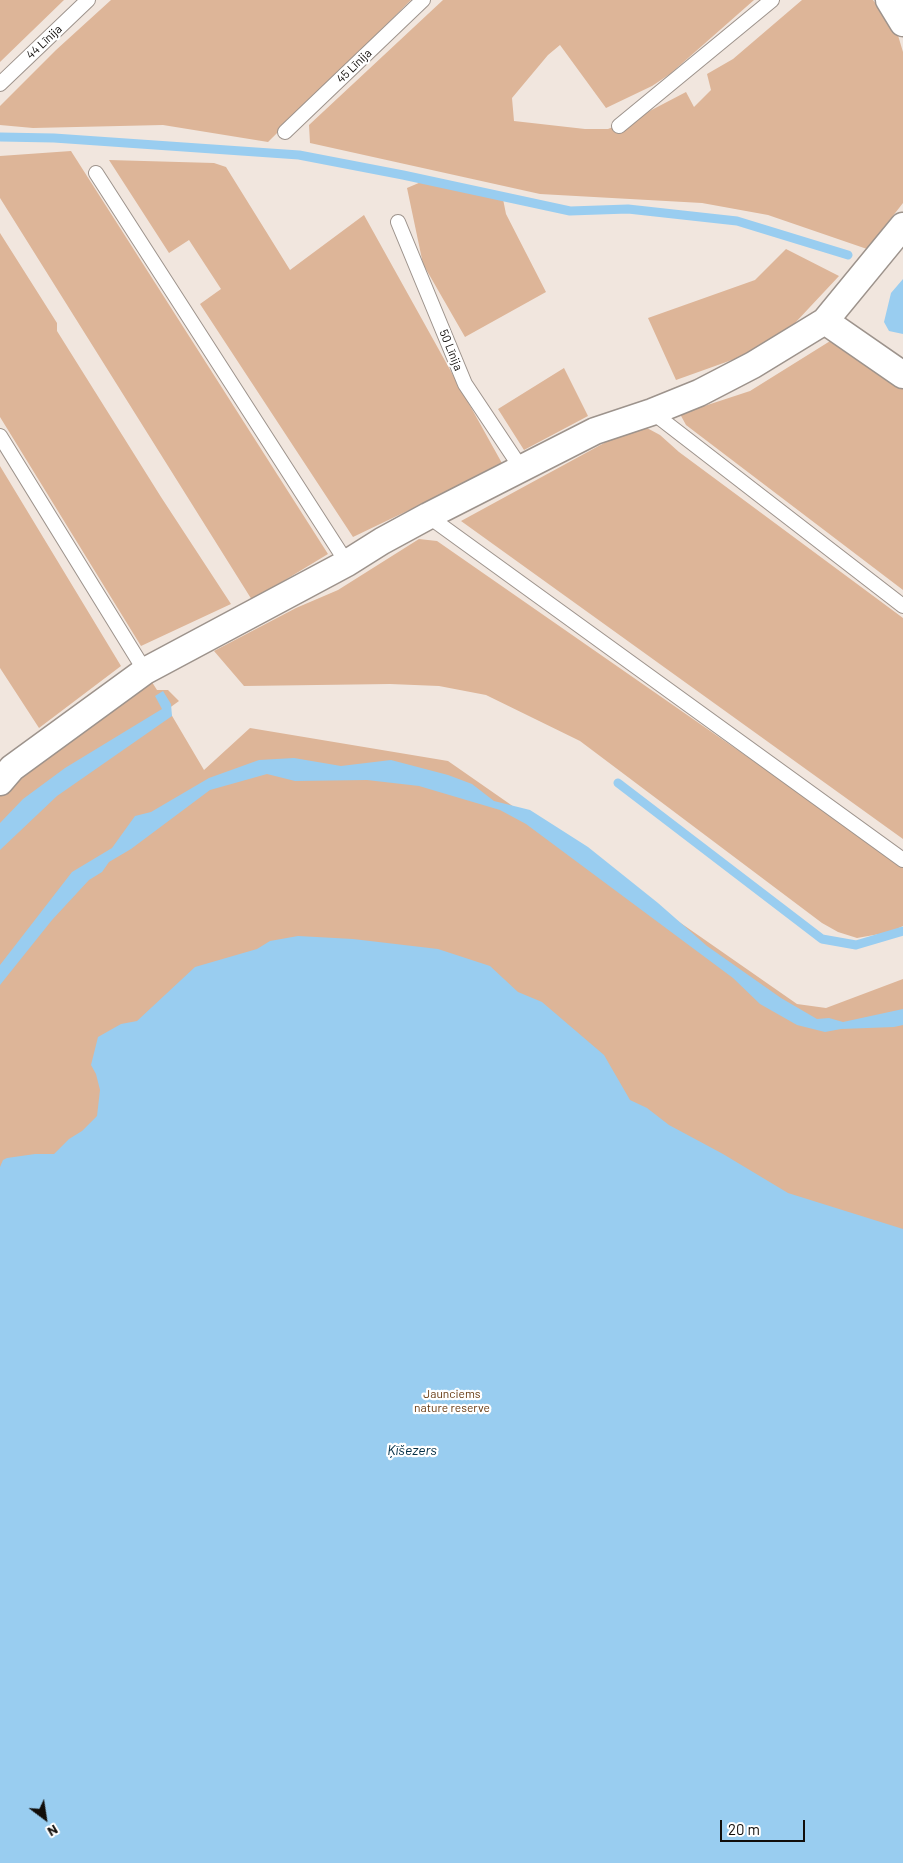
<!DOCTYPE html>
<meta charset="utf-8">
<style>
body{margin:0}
#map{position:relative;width:903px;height:1863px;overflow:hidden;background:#f1e6de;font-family:Barlow,sans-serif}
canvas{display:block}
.north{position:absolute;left:20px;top:1793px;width:50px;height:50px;-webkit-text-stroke:4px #fff;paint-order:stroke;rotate:149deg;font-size:14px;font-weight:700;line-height:20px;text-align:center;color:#110e0b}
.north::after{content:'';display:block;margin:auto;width:18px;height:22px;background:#110e0b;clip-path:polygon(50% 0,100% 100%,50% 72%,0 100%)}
.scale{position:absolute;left:720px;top:1820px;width:85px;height:22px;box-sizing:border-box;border:2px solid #110e0b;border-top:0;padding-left:6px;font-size:15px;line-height:18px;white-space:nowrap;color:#110e0b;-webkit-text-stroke:4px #fff;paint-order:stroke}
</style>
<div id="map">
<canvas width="903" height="1863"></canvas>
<div class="north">N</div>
<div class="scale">20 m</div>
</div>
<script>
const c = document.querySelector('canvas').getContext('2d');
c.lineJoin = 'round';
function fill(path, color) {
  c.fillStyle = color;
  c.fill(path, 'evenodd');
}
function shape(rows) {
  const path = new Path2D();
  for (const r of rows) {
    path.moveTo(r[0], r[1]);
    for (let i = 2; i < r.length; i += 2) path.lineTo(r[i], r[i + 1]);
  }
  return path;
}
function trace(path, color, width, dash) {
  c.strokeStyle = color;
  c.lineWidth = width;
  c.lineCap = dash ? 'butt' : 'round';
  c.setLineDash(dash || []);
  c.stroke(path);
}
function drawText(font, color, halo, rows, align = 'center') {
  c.font = font + ' Barlow,sans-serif';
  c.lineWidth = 4.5;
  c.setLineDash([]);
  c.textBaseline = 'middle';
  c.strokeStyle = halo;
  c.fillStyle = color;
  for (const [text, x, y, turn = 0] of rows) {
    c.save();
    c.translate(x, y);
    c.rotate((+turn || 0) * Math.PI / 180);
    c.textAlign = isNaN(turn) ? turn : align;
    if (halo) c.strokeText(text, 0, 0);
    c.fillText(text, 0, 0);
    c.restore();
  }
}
const green = shape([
 [0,0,64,0,0,62],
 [111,0,411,0,268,142,163,125,33,128,0,125,0,106,56,50],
 [443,0,754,0,670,74,652,86,606,108,560,45,548,55,512,98,514,121,585,129,608,129,642,115,686,92,694,107,711,90,707,74,733,59,802,0,873,0,897,32,903,52,903,203,867,249,768,215,702,203,540,194,310,143,309,125],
 [71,151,328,554,252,600,0,198,0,156],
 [109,160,214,163,226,167,290,270,364,215,503,465,353,537,200,304,221,289,189,240,169,253],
 [421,182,503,199,506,214,546,292,465,337,423,264,407,188],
 [0,233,57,323,57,331,161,497,231,604,141,646,0,417],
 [786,249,839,276,780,339,757,351,676,380,648,318,755,280],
 [835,338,903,383,903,590,686,425,680,414,750,391],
 [564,368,588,416,524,450,498,409],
 [647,428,660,435,679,452,903,618,903,839,461,521,628,430],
 [0,466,121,666,39,728,0,668],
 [419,539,437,541,903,865,903,926,891,932,857,938,838,932,822,923,580,741,486,695,439,686,390,684,244,686,214,651,296,608,338,590],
 [150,679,157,690,168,690,179,701,168,709,204,770,250,728,448,761,797,1004,826,1008,903,979,903,1863,0,1863,0,785]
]);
const water = shape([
 [903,279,903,334,889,331,884,322,891,293],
 [163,691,171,704,172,716,57,796,0,850,0,823,23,799,65,768,162,709,155,696],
 [294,758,341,766,391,760,448,775,472,784,494,801,530,810,588,847,658,903,707,946,781,998,817,1019,829,1018,843,1022,903,1009,903,1025,894,1027,841,1029,825,1032,797,1025,760,1004,733,978,526,824,500,810,419,786,367,780,295,781,267,774,210,790,131,849,109,862,102,872,89,880,52,920,0,985,0,965,72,872,112,848,135,816,151,812,209,778,259,760],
 [298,936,353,939,438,949,490,966,518,992,542,1002,604,1055,630,1100,647,1108,669,1125,723,1154,788,1193,903,1229,903,1863,0,1863,0,1167,3,1160,7,1158,35,1154,54,1154,69,1139,82,1131,97,1116,100,1090,96,1074,91,1065,98,1037,121,1024,137,1021,195,967,257,949,270,941]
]);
const stream = shape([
 [0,137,54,138,299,155,403,175,570,211,628,209,737,221,848,255],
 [618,783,822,939,856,945,903,931]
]);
const service = shape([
 [0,84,88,0],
 [619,126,772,0],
 [285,132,423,0],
 [96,173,347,563],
 [398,222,465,384,521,468],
 [652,412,903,606],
 [0,436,145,671],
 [428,516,903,860]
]);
const minor = shape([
 [889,0,903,23],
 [825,321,903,375],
 [0,782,12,768,145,671,347,563,382,541,428,516,595,431,652,412,699,393,753,365,825,321,903,226]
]);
const streetNames = [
 ["44 Līnija",44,42,-43],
 ["45 Līnija",354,66,-44],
 ["50 Līnija",451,350,68]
];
const parkNames = [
 ["Jaunciems",452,1394],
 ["nature reserve",452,1408]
];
const waterNames = [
 ["Ķīšezers",412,1450]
];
fill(green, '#ddb598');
fill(water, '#99cdf0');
trace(stream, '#99cdf0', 9);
trace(service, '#9d938c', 16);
trace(minor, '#9d938c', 29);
trace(service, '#fff', 14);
trace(minor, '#fff', 26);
drawText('12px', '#110e0b', '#fff', streetNames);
drawText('12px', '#64370e', '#fff', parkNames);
drawText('italic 14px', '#012e45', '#fff', waterNames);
</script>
